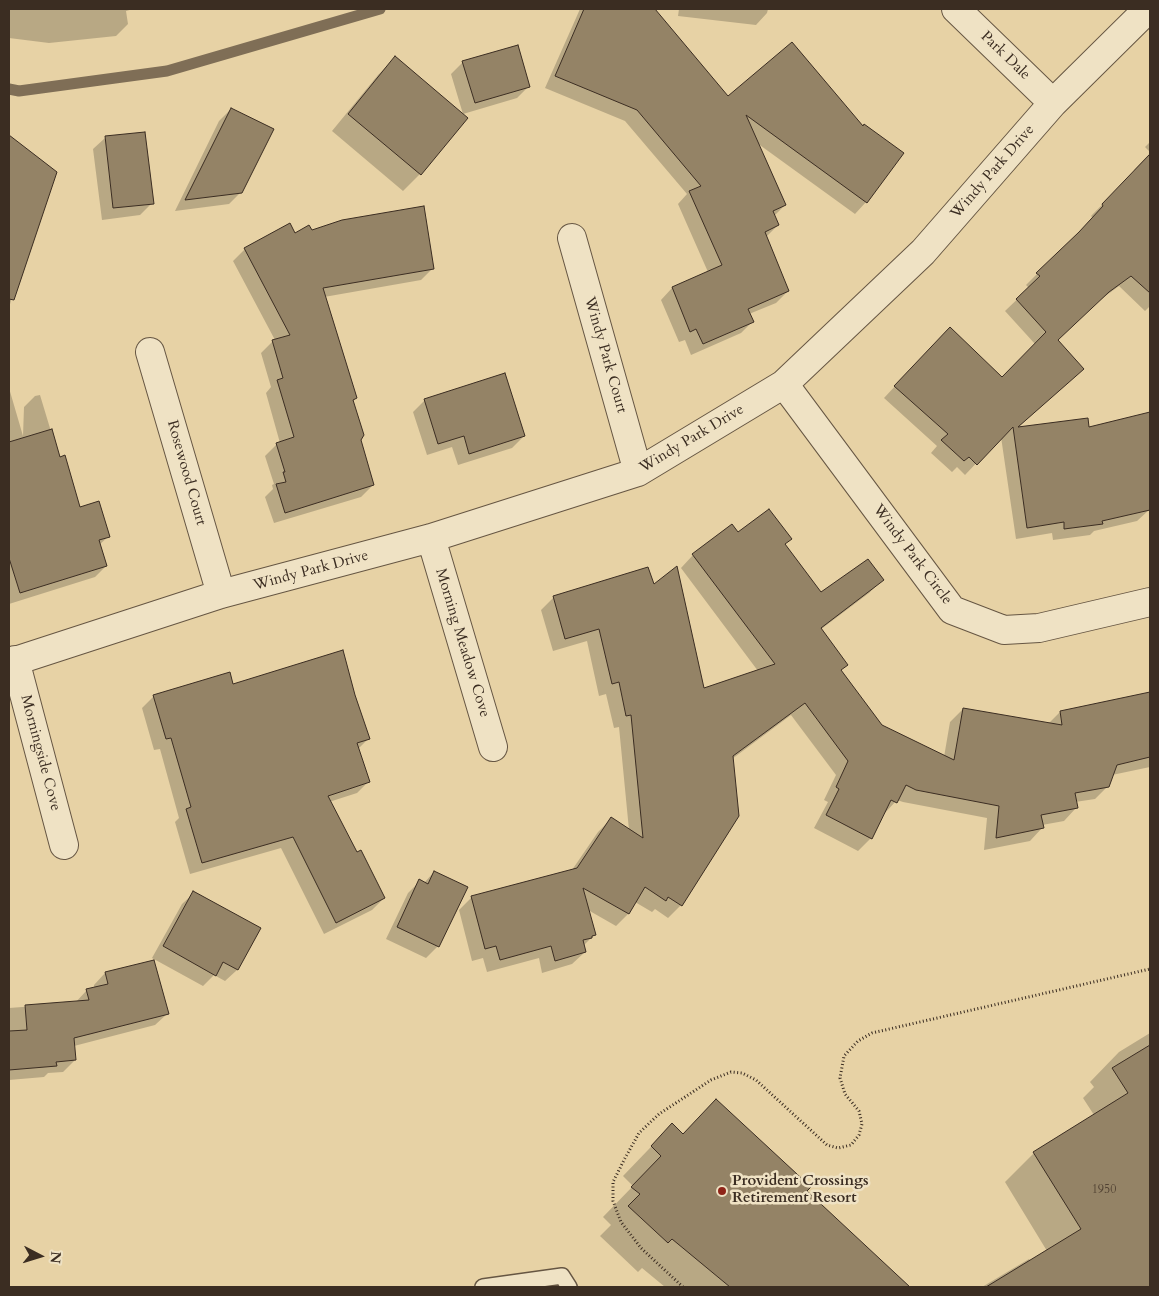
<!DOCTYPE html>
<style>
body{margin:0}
#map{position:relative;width:1159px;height:1296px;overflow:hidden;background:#e7d2a5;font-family:Cardo,serif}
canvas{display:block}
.frame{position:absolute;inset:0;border:10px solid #3b2d22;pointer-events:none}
.north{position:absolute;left:15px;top:1231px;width:50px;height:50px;-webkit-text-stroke:4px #efe2c4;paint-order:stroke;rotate:95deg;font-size:14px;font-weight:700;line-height:20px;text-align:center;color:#3b2d22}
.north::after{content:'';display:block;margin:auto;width:18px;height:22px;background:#3b2d22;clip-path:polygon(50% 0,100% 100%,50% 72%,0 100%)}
</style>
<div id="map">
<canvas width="1159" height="1296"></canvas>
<div class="frame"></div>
<div class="north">N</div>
</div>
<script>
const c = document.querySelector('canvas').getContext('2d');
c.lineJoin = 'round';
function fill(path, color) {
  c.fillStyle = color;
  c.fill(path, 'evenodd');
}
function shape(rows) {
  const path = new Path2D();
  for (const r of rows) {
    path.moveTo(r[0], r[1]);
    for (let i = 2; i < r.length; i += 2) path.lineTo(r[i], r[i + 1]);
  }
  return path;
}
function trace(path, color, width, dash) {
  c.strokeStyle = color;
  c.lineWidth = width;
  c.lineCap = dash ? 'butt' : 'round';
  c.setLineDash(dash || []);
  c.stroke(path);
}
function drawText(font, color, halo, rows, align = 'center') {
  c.font = font + ' Cardo,serif';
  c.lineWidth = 5;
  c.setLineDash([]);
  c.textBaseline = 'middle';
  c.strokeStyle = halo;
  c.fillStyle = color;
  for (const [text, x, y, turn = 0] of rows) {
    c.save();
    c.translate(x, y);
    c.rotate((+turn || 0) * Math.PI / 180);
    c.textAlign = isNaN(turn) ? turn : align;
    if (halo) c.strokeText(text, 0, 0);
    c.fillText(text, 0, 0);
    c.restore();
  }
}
const shadow = shape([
 [9,9,133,9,126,11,128,24,116,36,49,43,9,38],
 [580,9,613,9,676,35,728,98,862,128,903,153,866,202,855,214,757,143,785,205,774,216,778,225,766,237,788,291,776,303,749,314,752,322,741,333,691,355,685,340,679,342,661,300,672,288,708,272,678,204,687,194,625,121,545,88],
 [679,9,768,9,767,13,756,25,678,16],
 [395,58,420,174,403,191,332,131,378,75],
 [463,62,529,86,517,98,463,114,451,74],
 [231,109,241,192,229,204,175,211,219,121],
 [105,138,152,203,140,215,102,220,93,149],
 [16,142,12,297,9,308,9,146],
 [1150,142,1150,152,1145,147],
 [1150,153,1150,306,1145,311,1119,286,1096,303,1057,340,1071,380,1016,429,1088,428,1150,413,1150,508,1148,508,1149,510,1137,521,1094,531,1090,535,1053,540,1052,533,1016,539,1001,437,965,475,957,467,952,472,931,453,937,446,884,398,938,340,1002,379,1035,344,1005,311,1029,288,1026,285,1093,218,1091,216,1135,171,1134,170],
 [290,225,295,234,311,231,432,269,421,280,324,297,356,398,352,402,360,440,373,485,361,497,274,523,265,497,273,489,272,485,274,484,265,456,277,444,280,443,266,393,271,387,261,353,273,341,275,340,233,261,245,249],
 [9,388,23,436,24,407,35,396,40,395,59,458,79,508,109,536,99,545,106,566,95,577,9,604,9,485,21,484,21,483,9,481],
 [425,400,524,436,512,448,458,465,452,447,427,455,413,412],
 [738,534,784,545,821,594,882,580,869,593,820,630,840,670,881,726,944,757,950,722,963,709,1048,724,1060,712,1150,694,1150,767,1112,775,1108,786,1095,799,1075,802,1076,808,1064,821,1042,825,1042,828,1030,841,984,850,987,818,903,802,897,800,883,815,871,838,858,851,814,828,828,802,824,800,836,775,791,715,732,759,681,905,668,918,655,909,652,912,635,902,628,914,616,926,588,910,594,935,583,946,585,952,572,964,542,973,539,958,487,972,483,958,472,961,459,910,472,897,572,870,598,832,611,819,629,830,619,727,614,728,606,694,599,696,587,641,553,651,541,610,554,597,653,586,703,690,758,671,681,568,693,555],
 [232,685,368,739,358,749,369,781,357,793,329,802,356,854,384,898,372,910,324,934,281,848,190,874,175,822,179,818,160,749,154,750,142,708,154,696],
 [434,872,438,946,426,958,386,939,408,893,420,881,424,883],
 [194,893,259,929,237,970,225,981,214,975,203,986,152,958,182,904],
 [105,973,167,1014,155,1025,74,1046,75,1060,63,1072,48,1073,44,1077,9,1080,9,1008,75,1003,87,990,94,988,94,985],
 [1150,1033,1150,1287,982,1287,1029,1259,1031,1261,1047,1251,1005,1182,1034,1153,1094,1115,1083,1098,1094,1087,1090,1082,1119,1052],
 [716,1101,806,1191,908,1287,665,1287,642,1268,638,1272,600,1236,611,1225,603,1217,633,1186,623,1176,672,1125,682,1135]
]);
const stream = shape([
 [9,89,19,91,167,71,380,9]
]);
const building = shape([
 [584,9,655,9,728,96,792,42,863,126,864,124,904,153,867,203,746,115,786,205,773,211,779,225,765,232,789,291,748,309,754,322,703,344,696,329,690,332,672,287,722,265,689,191,701,186,637,110,555,76,584,9],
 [518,45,530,87,475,103,462,61,518,45],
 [395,56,468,118,421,175,348,114,395,56],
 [231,108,274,129,242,193,185,200,231,108],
 [145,132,154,204,113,208,105,136,145,132],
 [9,135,57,172,14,300,9,299,9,135],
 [1150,154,1150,293,1131,276,1109,292,1058,340,1084,369,1018,427,1088,418,1089,427,1150,412,1150,510,1102,521,1103,524,1064,529,1064,522,1027,528,1013,427,977,465,969,457,964,461,941,440,948,434,894,386,950,327,1002,377,1046,332,1016,299,1040,276,1036,273,1079,232,1103,206,1102,204,1150,154],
 [424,206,434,269,323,288,357,398,353,400,364,435,361,440,374,485,285,513,276,484,286,482,283,472,285,472,276,443,294,437,277,380,283,378,272,340,290,335,244,248,290,223,295,233,309,225,312,230,342,220,424,206],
 [505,373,525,436,469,454,464,436,438,444,424,399,505,373],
 [52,429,60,457,65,455,80,507,99,501,110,537,99,540,107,566,20,593,9,558,9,442,52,429],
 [769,509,792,539,785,544,821,592,868,559,884,580,821,628,848,665,841,670,882,725,954,760,963,708,1062,725,1060,711,1150,692,1150,757,1117,765,1109,787,1075,793,1078,808,1041,815,1044,828,996,838,999,806,916,790,906,785,897,803,891,800,872,839,826,815,839,789,836,787,848,761,805,703,733,756,739,816,682,906,668,897,666,901,645,887,629,914,583,888,596,935,592,936,592,938,583,940,586,952,555,961,551,946,500,960,496,946,485,949,471,896,577,868,611,817,643,838,631,715,626,716,619,682,612,684,599,629,565,639,553,596,648,567,654,584,677,566,704,688,775,664,692,554,732,524,738,532,769,509],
 [343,650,355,695,370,739,357,743,370,782,328,796,357,852,361,850,385,898,336,923,293,837,202,863,186,809,191,807,171,738,166,739,153,695,230,672,233,684,343,650],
 [434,871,468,887,439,947,397,927,419,879,428,884,434,871],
 [193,891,261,928,238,970,223,962,216,976,163,946,193,891],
 [154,960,169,1014,74,1038,76,1060,56,1062,57,1066,9,1070,9,1031,27,1030,25,1005,89,1000,86,989,108,984,105,972,154,960],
 [1150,1045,1150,1287,986,1287,1081,1229,1033,1152,1128,1093,1112,1068,1150,1045],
 [716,1099,811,1187,807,1191,910,1287,730,1287,672,1239,668,1243,628,1206,640,1194,631,1187,661,1156,651,1146,672,1123,683,1134,716,1099]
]);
const path = shape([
 [683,1287,641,1248,621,1222,613,1201,613,1182,624,1160,639,1133,659,1114,711,1080,731,1072,742,1073,756,1080,827,1145,838,1148,851,1145,859,1135,862,1124,859,1111,845,1094,840,1078,844,1056,858,1041,872,1033,1150,969]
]);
const lane = shape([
 [483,1287,562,1276,569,1287]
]);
const street = shape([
 [956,9,1053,103],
 [572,238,638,472],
 [150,352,221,594],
 [784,384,952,610,1004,630,1039,628,1150,602],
 [431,538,493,747],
 [15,660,64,845],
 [9,663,221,594,431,538,638,472,784,384,923,252,1053,103,1148,9]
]);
const markers = [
 [722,1191,5,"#8f2418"]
];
const numberNames = [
 ["1950",1104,1190]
];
const streetNames = [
 ["Park Dale",1005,56,44],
 ["Windy Park Drive",993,172,-49],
 ["Windy Park Court",605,355,74],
 ["Windy Park Drive",692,439,-31],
 ["Rosewood Court",186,473,74],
 ["Windy Park Circle",912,555,53],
 ["Windy Park Drive",311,571,-15],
 ["Morning Meadow Cove",462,643,73],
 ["Morningside Cove",40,753,75]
];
const poiNames = [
 ["Provident Crossings",732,1182],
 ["Retirement Resort",732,1199]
];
fill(shadow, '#0003');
trace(stream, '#7f6e56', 11);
fill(building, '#948366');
trace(building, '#3b2d22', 1);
trace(lane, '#665643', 18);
trace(street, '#665643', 30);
trace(path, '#3b2d22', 3, [1, 2.5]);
trace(lane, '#efe2c4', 15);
trace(street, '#efe2c4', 28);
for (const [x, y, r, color] of markers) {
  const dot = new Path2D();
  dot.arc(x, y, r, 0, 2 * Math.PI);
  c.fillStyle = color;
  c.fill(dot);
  trace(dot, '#efe2c4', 2);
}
drawText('12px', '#514233', null, numberNames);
drawText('15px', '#3b2d22', '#efe2c4', streetNames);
drawText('bold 15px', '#3b2d22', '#efe2c4', poiNames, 'left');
</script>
